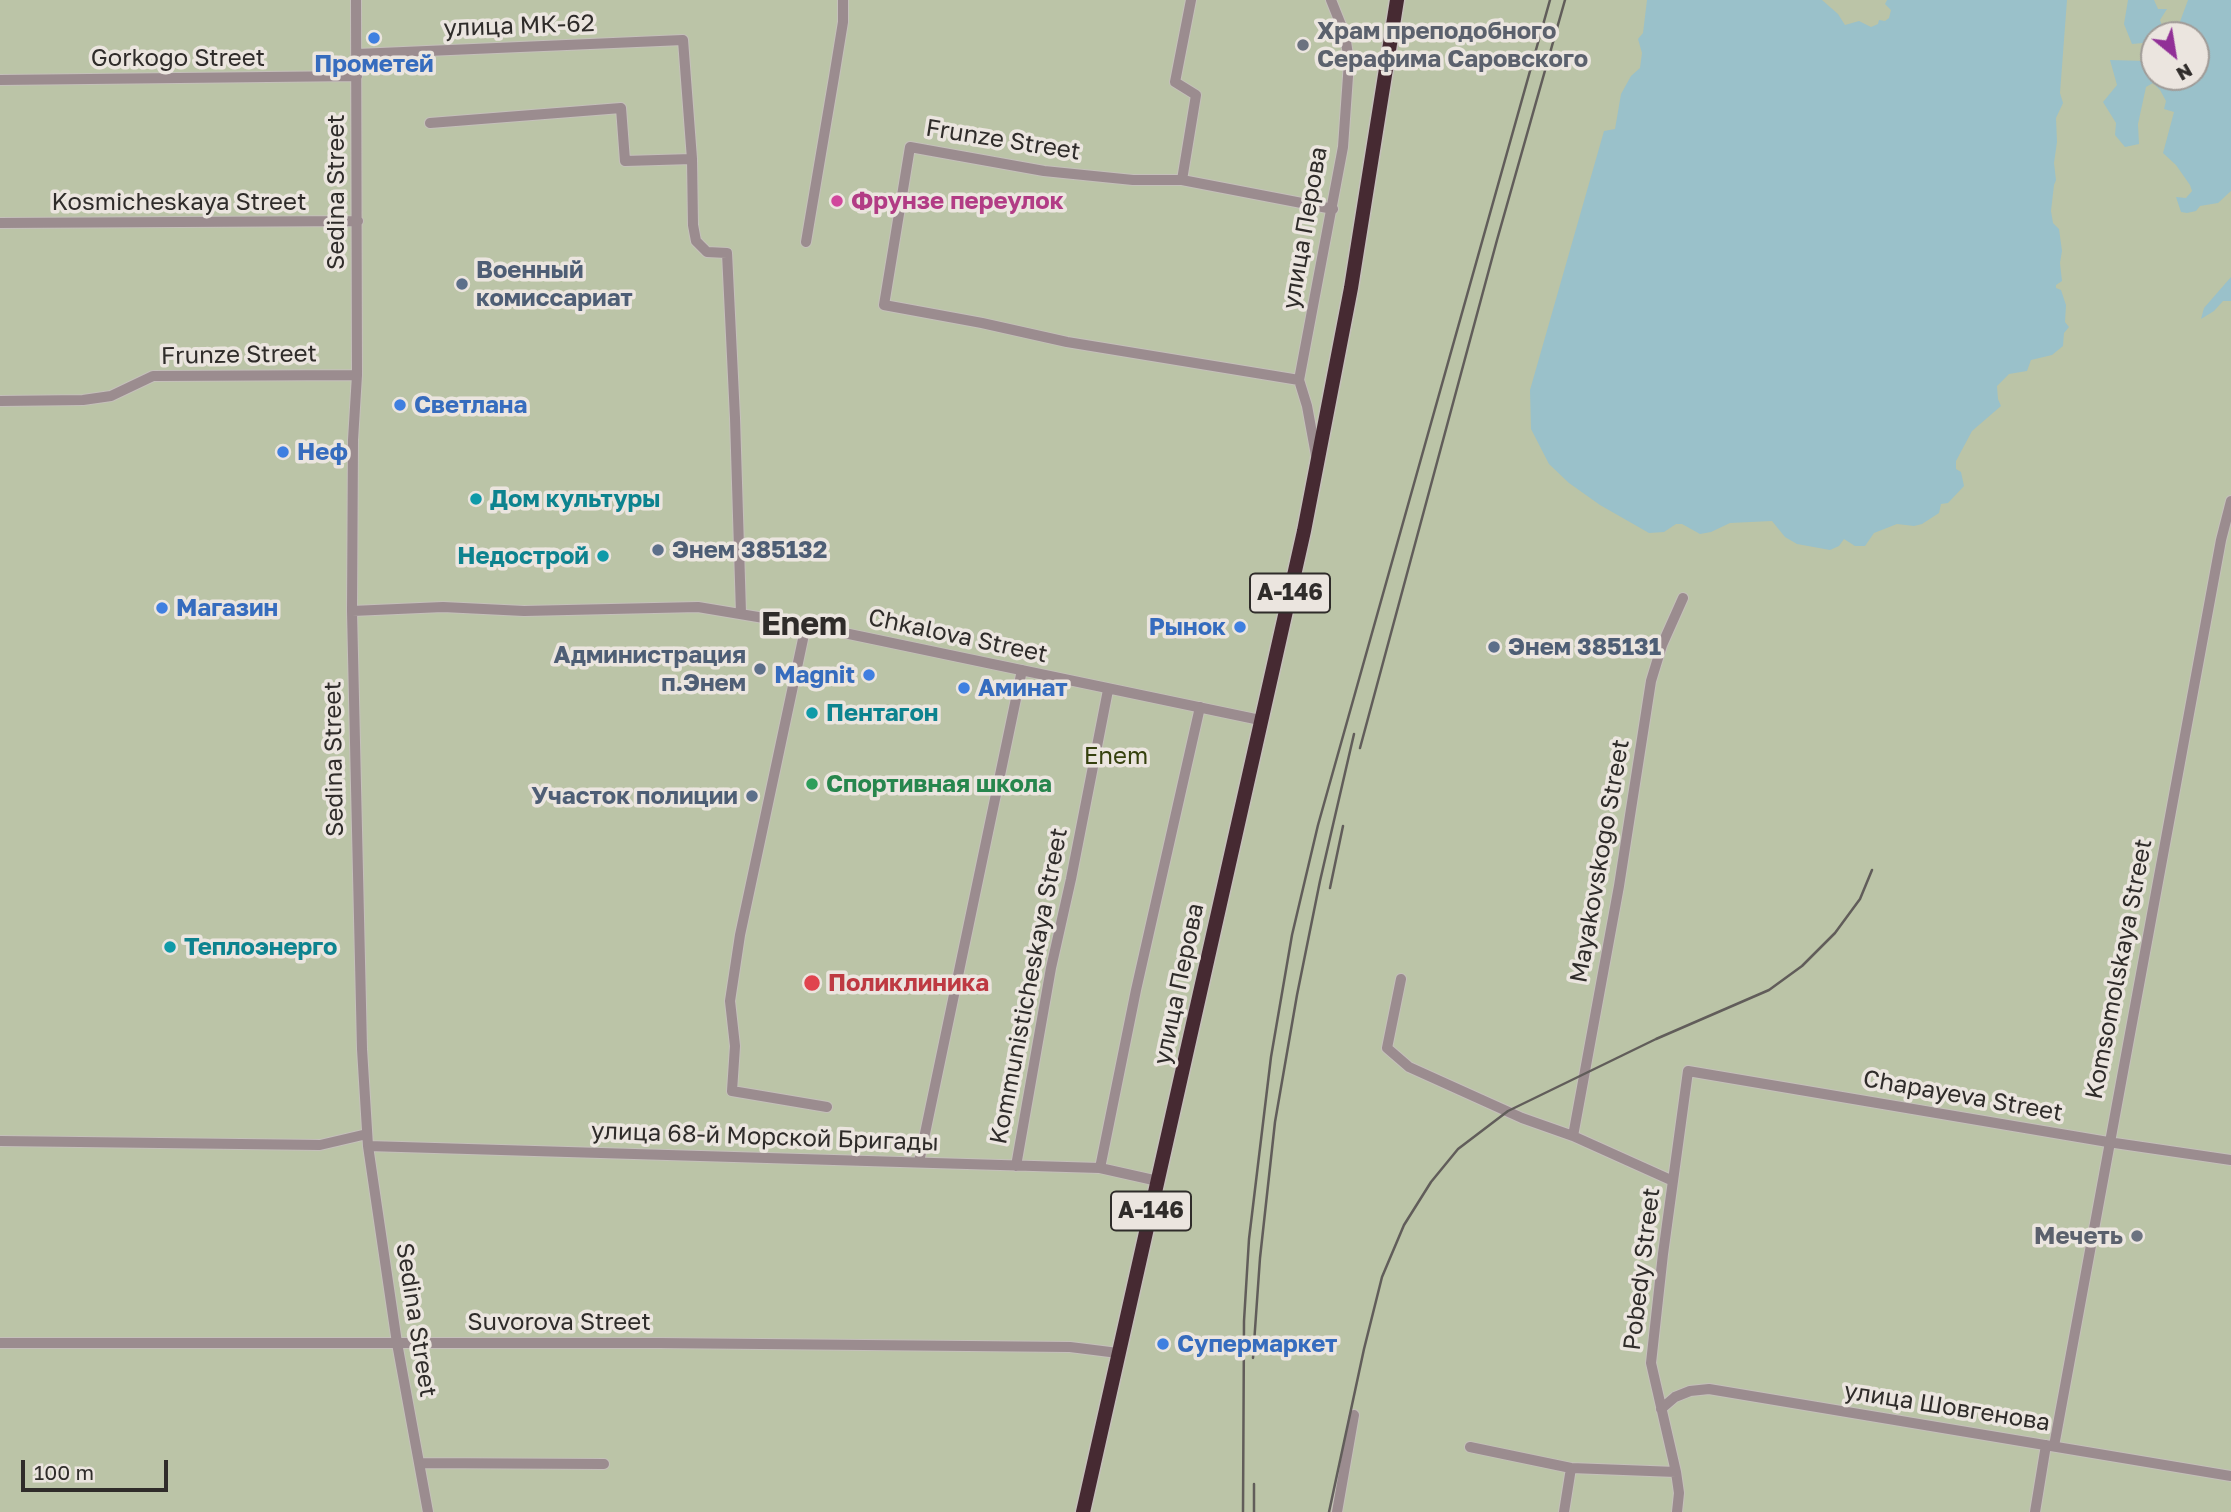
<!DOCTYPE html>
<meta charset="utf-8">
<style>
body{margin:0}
#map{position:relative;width:2231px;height:1512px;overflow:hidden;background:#ebe5df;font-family:"Golos Text",sans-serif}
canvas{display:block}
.north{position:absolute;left:2140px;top:21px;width:70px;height:70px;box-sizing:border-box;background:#ebe5df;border:2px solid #a09b97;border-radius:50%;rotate:150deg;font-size:19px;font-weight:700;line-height:28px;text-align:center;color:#2f2c2a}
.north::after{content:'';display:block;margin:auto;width:24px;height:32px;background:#913097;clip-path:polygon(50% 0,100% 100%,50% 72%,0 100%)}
.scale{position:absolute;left:21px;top:1460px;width:147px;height:32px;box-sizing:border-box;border:4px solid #2f2c2a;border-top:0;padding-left:9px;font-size:21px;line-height:24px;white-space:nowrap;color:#2f2c2a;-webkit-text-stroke:5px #ebe5df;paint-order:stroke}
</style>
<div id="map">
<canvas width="2231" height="1512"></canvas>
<div class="north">N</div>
<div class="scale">100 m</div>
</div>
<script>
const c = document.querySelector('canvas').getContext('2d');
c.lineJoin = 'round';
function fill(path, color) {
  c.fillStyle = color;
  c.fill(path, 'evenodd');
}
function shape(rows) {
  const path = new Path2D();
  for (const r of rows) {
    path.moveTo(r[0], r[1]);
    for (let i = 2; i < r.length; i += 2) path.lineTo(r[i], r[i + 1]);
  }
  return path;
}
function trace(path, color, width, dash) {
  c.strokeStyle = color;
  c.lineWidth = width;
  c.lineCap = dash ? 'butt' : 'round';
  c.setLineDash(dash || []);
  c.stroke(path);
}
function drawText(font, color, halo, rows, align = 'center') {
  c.font = font + ' "Golos Text",sans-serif';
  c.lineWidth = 7;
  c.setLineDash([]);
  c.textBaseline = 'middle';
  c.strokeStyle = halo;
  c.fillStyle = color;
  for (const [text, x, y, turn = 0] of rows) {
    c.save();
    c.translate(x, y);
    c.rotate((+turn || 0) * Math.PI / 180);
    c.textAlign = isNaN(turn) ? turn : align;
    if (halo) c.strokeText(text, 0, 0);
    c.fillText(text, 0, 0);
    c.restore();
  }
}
const green = shape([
 [0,0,2231,0,2231,1512,0,1512],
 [2154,35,2196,35,2196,77,2154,77]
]);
const water = shape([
 [1647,0,1822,0,1838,14,1845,25,1859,21,1871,27,1878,24,1879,20,1885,21,1889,18,1891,10,1885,4,1887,0,2067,0,2060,93,2063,103,2056,118,2057,142,2054,163,2056,180,2054,185,2051,211,2053,223,2059,229,2062,251,2060,263,2062,281,2056,285,2056,288,2061,290,2066,305,2065,322,2069,327,2064,333,2063,346,2052,355,2031,360,2027,371,2009,374,1997,386,1998,399,2001,406,1972,431,1956,461,1956,469,1961,472,1964,486,1948,503,1941,504,1939,513,1922,524,1914,526,1897,524,1874,533,1865,546,1855,546,1844,539,1839,546,1830,550,1797,544,1785,537,1772,521,1730,523,1711,532,1700,534,1682,524,1676,524,1664,532,1649,533,1600,505,1569,483,1549,464,1531,429,1530,390,1604,131,1615,129,1621,94,1631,76,1640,68,1642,53,1638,39,1643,33],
 [2128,0,2154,0,2158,9,2167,9,2160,20,2162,26,2168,26,2174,35,2154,35,2154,42,2132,44,2124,24],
 [2188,0,2231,0,2231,191,2218,203,2200,206,2196,211,2187,213,2181,212,2176,197,2186,198,2192,191,2190,185,2176,165,2163,153,2174,112,2164,109,2166,101,2160,90,2153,83,2146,87,2138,124,2139,144,2125,147,2115,135,2116,123,2103,102,2117,85,2110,60,2146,61,2154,55,2154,77,2196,77,2196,35,2175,35],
 [2231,277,2231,301,2223,301,2214,311,2201,319,2204,308]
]);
const minor = shape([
 [356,0,357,375,353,440,352,611,362,1049,368,1146,397,1343,428,1512],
 [357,54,683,40,692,159,693,225,696,241,707,252,727,253,735,418,741,613],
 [0,80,357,76],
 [430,123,621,108,625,161,692,159],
 [1182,180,1196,95,1175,82,1191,0],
 [0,223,358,221],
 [806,242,834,77,843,22,843,0],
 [1299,380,1067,342,982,323,884,305,910,147,1044,171,1133,180,1182,180,1333,209],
 [0,401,83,400,111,396,153,376,357,375],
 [1316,455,1307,406,1299,380,1343,147,1349,62,1345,35,1331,0],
 [352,611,443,607,524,611,698,607,806,625,1260,720],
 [806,625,740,935,730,1001,735,1046,732,1091,827,1107],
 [1401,979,1387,1048,1409,1067,1522,1118,1573,1136,1673,1181],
 [1573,1136,1619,886,1651,681,1662,645,1683,598],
 [0,1141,320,1145,367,1134],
 [368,1146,1100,1168,1158,1181],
 [919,1162,1022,670],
 [1016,1166,1051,968,1071,879,1108,690],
 [1100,1168,1136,990,1200,707],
 [0,1343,659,1343,1070,1347,1118,1353],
 [1661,1409,1675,1397,1690,1391,1709,1389,2231,1476],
 [2054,1446,2221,540,2231,501],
 [1470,1447,1571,1468,1676,1472],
 [419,1463,604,1464],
 [1337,1512,1354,1415],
 [1564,1512,1571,1468],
 [1677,1512,1679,1493,1676,1472,1651,1363,1663,1254,1688,1071,2108,1142,2231,1160],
 [2035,1512,2046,1445]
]);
const highway = shape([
 [1083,1512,1304,531,1351,288,1397,0]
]);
const rail = shape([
 [1360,748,1497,240,1565,0],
 [1330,888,1343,826],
 [1253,1358,1260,1258,1275,1122,1297,995,1320,881,1354,734],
 [1254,1484,1254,1512],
 [1243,1512,1244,1321,1249,1239,1271,1057,1292,935,1318,825,1550,0],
 [1329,1512,1364,1349,1382,1277,1404,1225,1431,1182,1458,1149,1508,1111,1656,1039,1769,990,1802,966,1835,933,1860,899,1872,870]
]);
const markers = [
 [374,38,7,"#3f7fe0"],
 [1303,45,7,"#6b7280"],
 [837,201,7,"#d1479c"],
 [462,284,7,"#5c6f8a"],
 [400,405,7,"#3f7fe0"],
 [283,452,7,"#3f7fe0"],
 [476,499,7,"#0f9aa8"],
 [658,550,7,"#5c6f8a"],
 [603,556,7,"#0f9aa8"],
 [162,608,7,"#3f7fe0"],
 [1240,627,7,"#3f7fe0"],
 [1494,647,7,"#5c6f8a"],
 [760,669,7,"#5c6f8a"],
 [869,675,7,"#3f7fe0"],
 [964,688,7,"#3f7fe0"],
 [812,713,7,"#0f9aa8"],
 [812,784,7,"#2e9e5b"],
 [752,796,7,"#5c6f8a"],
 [170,947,7,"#0f9aa8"],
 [812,983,9,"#e0444e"],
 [2137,1236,7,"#6b7280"],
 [1163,1344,7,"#3f7fe0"]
];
const shields = [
 [1290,593,80],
 [1151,1211,80]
];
const shieldNames = [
 ["А-146",1290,593],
 ["А-146",1151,1211]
];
const streetNames = [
 ["улица МК-62",519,26,-2],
 ["Gorkogo Street",178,58],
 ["Frunze Street",1003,140,9],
 ["Sedina Street",336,192,-90],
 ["Kosmicheskaya Street",179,202],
 ["улица Перова",1305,228,-80],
 ["Frunze Street",239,355,-1],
 ["Chkalova Street",958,636,12],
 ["Sedina Street",334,759,-91],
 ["Mayakovskogo Street",1600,861,-80],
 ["Komsomolskaya Street",2119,969,-79],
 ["улица Перова",1179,984,-78],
 ["Kommunisticheskaya Street",1029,986,-79],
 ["Chapayeva Street",1963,1096,10],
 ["улица 68-й Морской Бригады",765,1137,2],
 ["Pobedy Street",1642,1269,-83],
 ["Sedina Street",416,1320,81],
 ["Suvorova Street",559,1322],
 ["улица Шовгенова",1947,1407,9]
];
const worshipNames = [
 ["Храм преподобного",1317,31],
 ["Серафима Саровского",1317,59],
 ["Мечеть",2123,1236,"right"]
];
const shopNames = [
 ["Прометей",374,64,"center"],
 ["Светлана",414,405],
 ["Неф",297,452],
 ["Магазин",176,608],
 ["Рынок",1226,627,"right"],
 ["Magnit",855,675,"right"],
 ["Аминат",978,688],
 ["Супермаркет",1177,1344]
];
const hotelNames = [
 ["Фрунзе переулок",851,201]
];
const serviceNames = [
 ["Военный",476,270],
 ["комиссариат",476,298],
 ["Энем 385132",672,550],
 ["Энем 385131",1508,647],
 ["Администрация",746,655,"right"],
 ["п.Энем",746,683,"right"],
 ["Участок полиции",738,796,"right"]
];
const cultureNames = [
 ["Дом культуры",490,499],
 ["Недострой",589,556,"right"],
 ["Пентагон",826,713],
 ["Теплоэнерго",184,947]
];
const parkNames = [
 ["Enem",1116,756]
];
const leisureNames = [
 ["Спортивная школа",826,784]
];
const healthNames = [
 ["Поликлиника",828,983]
];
const districtNames = [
 ["Enem",804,625]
];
fill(green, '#bbc4a7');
fill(water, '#9ac1ca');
trace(minor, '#c5c0bb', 12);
trace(highway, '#c5c0bb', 17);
trace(minor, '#9b8c8f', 10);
trace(highway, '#462a32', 14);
trace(rail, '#615d5a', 2.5);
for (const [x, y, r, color] of markers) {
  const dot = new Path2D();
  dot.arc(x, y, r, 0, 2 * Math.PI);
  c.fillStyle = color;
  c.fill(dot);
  trace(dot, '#ebe5df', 2.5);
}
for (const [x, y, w] of shields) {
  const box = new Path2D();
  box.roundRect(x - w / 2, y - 19.5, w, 39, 5);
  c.fillStyle = '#ebe5df';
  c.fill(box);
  trace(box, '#2f2c2a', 2);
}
drawText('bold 23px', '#2f2c2a', null, shieldNames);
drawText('24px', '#2f2c2a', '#ebe5df', streetNames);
drawText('bold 24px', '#5b616d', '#ebe5df', worshipNames, 'left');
drawText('bold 24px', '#366cbe', '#ebe5df', shopNames, 'left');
drawText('bold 24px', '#b23c85', '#ebe5df', hotelNames, 'left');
drawText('bold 24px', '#4e5e75', '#ebe5df', serviceNames, 'left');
drawText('bold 24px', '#0d838f', '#ebe5df', cultureNames, 'left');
drawText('24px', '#35400d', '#ebe5df', parkNames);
drawText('bold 24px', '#27864d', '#ebe5df', leisureNames, 'left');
drawText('bold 24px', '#be3a42', '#ebe5df', healthNames, 'left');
drawText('bold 32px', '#2f2c2a', '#ebe5df', districtNames);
</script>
